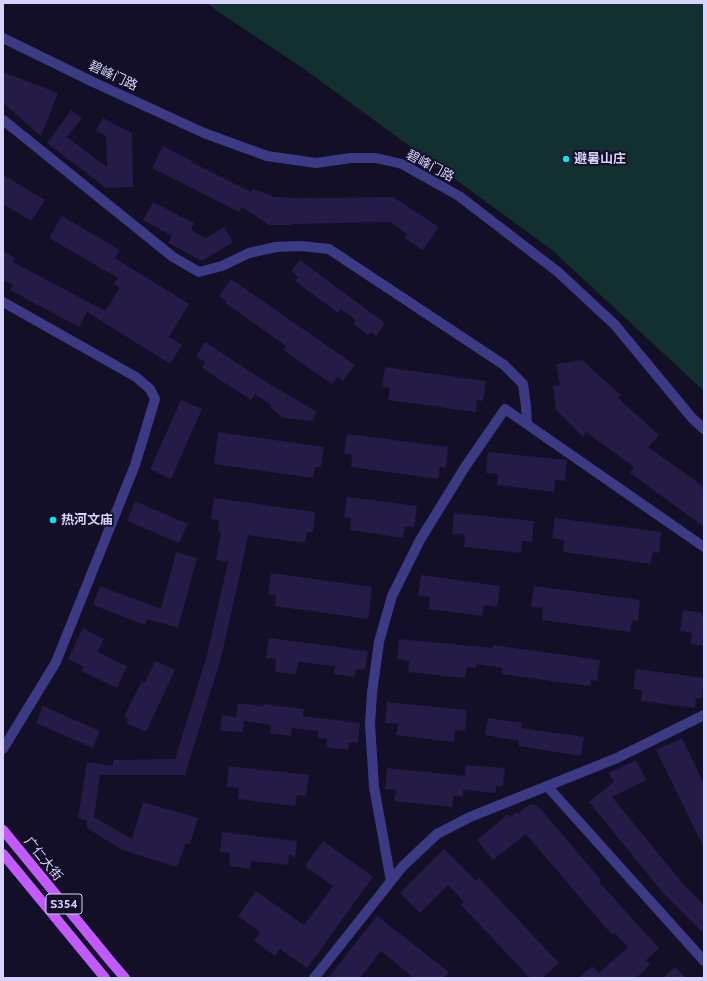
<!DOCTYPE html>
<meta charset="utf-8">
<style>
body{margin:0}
#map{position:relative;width:707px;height:981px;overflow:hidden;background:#130f26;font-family:Cabin,sans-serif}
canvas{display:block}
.frame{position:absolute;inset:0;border:4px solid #d9d4ff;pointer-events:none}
</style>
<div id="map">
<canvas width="707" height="981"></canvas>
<div class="frame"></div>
</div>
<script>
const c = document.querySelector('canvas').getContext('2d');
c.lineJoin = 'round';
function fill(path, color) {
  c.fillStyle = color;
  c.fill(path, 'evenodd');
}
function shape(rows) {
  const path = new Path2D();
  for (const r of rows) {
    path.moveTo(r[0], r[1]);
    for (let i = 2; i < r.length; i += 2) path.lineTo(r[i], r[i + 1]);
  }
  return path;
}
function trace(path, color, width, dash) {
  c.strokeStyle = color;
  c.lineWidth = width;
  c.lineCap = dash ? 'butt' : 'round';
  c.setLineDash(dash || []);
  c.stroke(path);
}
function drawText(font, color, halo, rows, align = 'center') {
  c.font = font + ' Cabin,"Noto Sans SC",sans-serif';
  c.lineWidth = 4;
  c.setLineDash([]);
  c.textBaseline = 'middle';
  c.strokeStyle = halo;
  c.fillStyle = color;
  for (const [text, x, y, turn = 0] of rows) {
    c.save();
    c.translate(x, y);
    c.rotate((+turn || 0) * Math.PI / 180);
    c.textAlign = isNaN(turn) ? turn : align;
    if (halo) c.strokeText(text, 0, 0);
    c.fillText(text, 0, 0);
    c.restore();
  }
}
const green = shape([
 [207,3,704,3,704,391,552,250,304,69,220,13]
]);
const building = shape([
 [3,72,58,93,41,136,3,103],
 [71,110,82,118,67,137,107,167,106,136,96,130,103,118,132,133,133,187,106,188,47,143],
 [163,146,192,161,191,162,251,192,253,189,275,197,303,198,393,197,439,227,423,250,404,238,407,234,390,222,292,224,292,225,269,225,242,207,239,212,152,168],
 [3,175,45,200,31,221,3,204],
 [153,202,194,223,191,230,206,238,224,227,233,242,202,261,168,243,172,236,143,220],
 [62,216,120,250,115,258,189,304,169,337,182,345,170,364,87,312,79,327,10,290,13,285,3,280,3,251,15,258,13,262,105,311,120,288,114,284,118,278,49,238],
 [300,260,385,323,376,336,371,332,368,335,353,324,356,320,341,309,338,313,295,281,298,277,291,271],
 [231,279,355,365,343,381,338,377,332,384,283,350,286,346,225,303,227,301,219,296],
 [205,342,280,391,280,390,317,412,312,421,284,418,270,408,271,405,255,394,251,400,202,368,205,362,196,356],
 [582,360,621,395,618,398,659,435,648,447,704,487,704,527,630,473,634,467,586,432,583,437,556,410,553,386,560,385,556,364],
 [385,367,486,381,483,401,477,400,476,412,388,400,390,388,382,387],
 [181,400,202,409,171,479,150,469],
 [218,432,324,447,321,467,315,467,313,478,214,464],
 [347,434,448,447,446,468,440,467,438,479,351,467,352,455,344,454],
 [488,452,567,460,565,481,555,480,554,492,497,485,498,474,486,473],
 [347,497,417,506,414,527,405,526,403,538,350,530,351,518,344,517],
 [214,498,315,512,313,532,307,532,305,543,248,535,242,565,221,658,185,775,100,775,94,817,132,839,143,802,198,818,190,844,186,843,177,867,122,850,87,828,87,820,78,818,87,762,113,766,113,760,175,759,207,655,228,562,216,560,221,532,218,531,219,520,211,519],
 [135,501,188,524,179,543,127,521],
 [454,513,534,521,532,542,522,541,521,553,464,547,465,535,452,534],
 [555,518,661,532,659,553,653,552,651,564,563,552,564,540,552,538],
 [176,552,197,558,178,628,147,619,145,625,93,605,100,586,161,609],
 [271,573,372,587,368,619,275,606,276,595,268,594],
 [421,575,500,586,497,607,484,605,482,616,429,609,430,597,418,596],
 [534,586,640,600,638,621,632,620,630,632,542,620,543,608,531,607],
 [683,610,704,613,704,646,691,644,692,633,680,631],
 [83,628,104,639,98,652,127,666,117,688,82,671,84,667,68,659],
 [269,638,368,651,365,670,356,669,355,677,334,674,335,666,298,662,296,674,275,672,276,659,266,658],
 [399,639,493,648,493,645,600,660,597,681,591,680,590,686,551,681,502,674,502,668,477,664,476,668,467,667,465,678,408,672,409,661,397,659],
 [155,661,175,670,146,732,126,723,128,719,124,717,142,681,145,682],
 [636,669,704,678,702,698,696,698,695,708,641,701,642,690,633,689],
 [387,702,467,710,465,731,455,730,454,742,396,735,398,724,385,723],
 [238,703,264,706,264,704,304,709,303,716,360,723,358,743,349,742,348,750,326,747,327,739,318,738,318,731,292,728,291,736,270,733,271,725,244,721,243,732,220,731,222,715,236,717],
 [43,706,100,731,93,748,36,723],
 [488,718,522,723,521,728,584,737,581,756,519,746,519,741,485,735],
 [682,738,704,784,704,848,656,750],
 [636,760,646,780,612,797,684,885,704,905,704,934,664,894,589,802,614,782,609,773],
 [466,765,505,768,503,786,496,786,496,793,463,790,463,796,453,796,452,807,394,801,396,790,385,789,387,768,465,776],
 [229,766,309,775,306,796,297,795,295,806,238,799,239,788,227,787],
 [532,804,538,806,601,880,599,882,659,948,646,960,650,965,636,978,579,978,592,966,599,973,628,947,615,933,613,935,605,927,526,834,493,860,477,840,508,814,510,817,516,812,518,814,526,807],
 [222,832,297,841,295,858,289,854,288,865,251,861,250,869,229,866,230,853,220,852],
 [323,841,373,877,307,968,280,949,275,956,254,941,260,932,238,916,256,891,304,925,333,886,305,866],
 [444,849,476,881,479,878,559,963,542,978,530,978,461,905,464,902,448,885,420,913,400,893],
 [377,916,449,972,444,978,414,978,381,951,360,978,328,978],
 [675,967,686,978,663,978]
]);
const minor = shape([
 [3,120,173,257,199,272,222,266,249,253,276,247,301,246,329,249,504,365,523,384,526,406,527,424],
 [3,302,136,377,150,389,155,399,135,465,56,662,3,749],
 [547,786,704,961],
 [391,881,374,787,370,724,372,693,379,642,392,596,420,540,465,467,505,409,704,547],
 [314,978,403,866,437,834,470,817,617,758,704,715]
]);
const tertiary = shape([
 [3,38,93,82,204,133,267,156,316,163,351,158,376,158,402,164,459,196,558,272,615,325,692,418,704,429]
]);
const primary = shape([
 [3,830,112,963,125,978],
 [3,854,105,978]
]);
const markers = [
 [566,159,4,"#00e5ff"],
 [53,520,4,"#00e5ff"]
];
const shields = [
 [64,904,36]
];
const shieldNames = [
 ["S354",64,904]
];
const streetNames = [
 ["碧峰门路",113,76,25],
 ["碧峰门路",430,166,28],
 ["广仁大街",43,859,51]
];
const poiNames = [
 ["避暑山庄",574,159],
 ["热河文庙",61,520]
];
fill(green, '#12302f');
fill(building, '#241b47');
trace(minor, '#3d3a85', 10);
trace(tertiary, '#3d3a85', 10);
trace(primary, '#c25bff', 10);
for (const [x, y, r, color] of markers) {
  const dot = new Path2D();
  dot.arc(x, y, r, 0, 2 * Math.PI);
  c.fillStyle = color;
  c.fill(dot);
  trace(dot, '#130f26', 1.5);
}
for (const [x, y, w] of shields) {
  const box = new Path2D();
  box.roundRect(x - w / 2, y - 10, w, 20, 3);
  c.fillStyle = '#130f26';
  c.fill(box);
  trace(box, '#d9d4ff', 1);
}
drawText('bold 12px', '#d9d4ff', null, shieldNames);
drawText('13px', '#d9d4ff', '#130f26', streetNames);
drawText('bold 13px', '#d9d4ff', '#130f26', poiNames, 'left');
</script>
